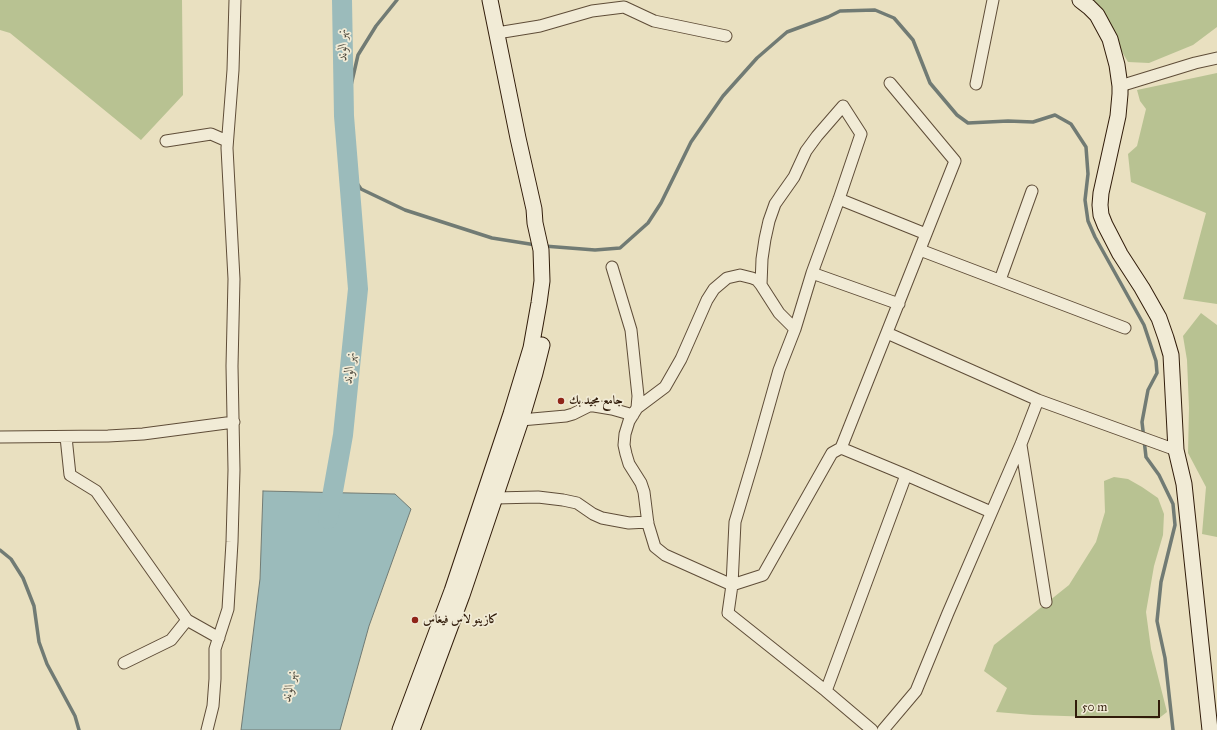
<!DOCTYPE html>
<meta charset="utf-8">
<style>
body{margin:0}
#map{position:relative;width:1217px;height:730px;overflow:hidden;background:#e9e0c0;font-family:"IM FELL Great Primer",serif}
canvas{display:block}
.scale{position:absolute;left:1075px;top:700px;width:85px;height:18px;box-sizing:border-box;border:2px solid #311c0a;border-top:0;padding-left:5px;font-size:12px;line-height:14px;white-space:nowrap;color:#311c0a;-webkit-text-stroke:3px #f1ebd6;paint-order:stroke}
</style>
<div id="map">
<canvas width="1217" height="730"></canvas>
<div class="scale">50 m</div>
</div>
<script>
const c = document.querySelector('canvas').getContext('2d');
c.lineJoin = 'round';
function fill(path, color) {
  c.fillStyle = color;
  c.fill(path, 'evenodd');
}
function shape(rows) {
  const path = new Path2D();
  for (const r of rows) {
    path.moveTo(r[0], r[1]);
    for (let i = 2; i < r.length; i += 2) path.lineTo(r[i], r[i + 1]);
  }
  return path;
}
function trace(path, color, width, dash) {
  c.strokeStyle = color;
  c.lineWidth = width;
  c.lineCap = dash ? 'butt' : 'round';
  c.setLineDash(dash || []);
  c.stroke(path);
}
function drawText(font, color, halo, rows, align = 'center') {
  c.font = font + ' "IM FELL Great Primer",Amiri,serif';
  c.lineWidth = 3.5;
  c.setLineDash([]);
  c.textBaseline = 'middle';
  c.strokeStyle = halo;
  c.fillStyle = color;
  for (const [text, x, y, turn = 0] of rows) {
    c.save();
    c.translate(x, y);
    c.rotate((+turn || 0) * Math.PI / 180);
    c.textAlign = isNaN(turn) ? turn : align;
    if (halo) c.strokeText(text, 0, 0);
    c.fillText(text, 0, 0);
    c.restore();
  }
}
const green = shape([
 [0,0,182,0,183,95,141,140,10,33,0,30],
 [1091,0,1217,0,1217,27,1193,45,1149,63,1128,62],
 [1217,73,1217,304,1183,299,1206,213,1131,182,1128,154,1137,146,1146,109,1140,101,1137,90],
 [1201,313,1217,325,1217,537,1202,534,1206,487,1188,453,1189,408,1187,360,1183,336],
 [1114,477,1128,479,1142,487,1158,498,1164,514,1163,535,1154,566,1146,612,1151,649,1167,712,1158,719,1033,715,996,712,1007,688,984,671,994,645,1069,585,1096,542,1105,512,1104,481]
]);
const water = shape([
 [263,491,395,494,411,509,369,626,340,730,241,730,260,579,263,491]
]);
const stream = shape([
 [344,116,358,55,376,26,397,0],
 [348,170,361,189,405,210,492,238,536,245],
 [544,246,595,250,620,248,648,223,661,203,691,142,723,96,757,58,787,32,828,17,840,11,875,10,894,18,913,40,930,83,957,115,968,123,1008,121,1033,122,1055,115,1071,124,1086,147,1088,174,1085,200,1088,221,1095,237,1144,325,1156,361,1157,373,1148,390,1142,422,1146,457,1159,475,1173,504,1175,525,1161,582,1157,621,1165,658,1173,730],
 [0,550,11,559,23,578,34,606,39,642,47,664,75,716,79,730]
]);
const river = shape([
 [328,519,343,435,358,289,344,116,342,0]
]);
const street = shape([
 [497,33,540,26,592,11,624,7,654,21,726,36],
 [976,84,993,0],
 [1120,86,1195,63,1217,58],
 [166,141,211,134,227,141],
 [839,199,926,234],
 [920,250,1125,328],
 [612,267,631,330,638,396,637,408,629,421,625,434,624,445,626,454,629,464,641,483,644,492,648,524,655,547,665,555,732,585,763,575,832,453,841,448,955,161,890,83],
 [812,273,899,304],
 [1000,280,1032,191],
 [761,285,762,259,765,239,769,221,775,204,794,177,806,151,817,136,843,106,861,134,839,199,812,273,795,329,779,370,755,455,735,522,732,585,728,613,826,691,872,730],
 [887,333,1038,400,1176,450],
 [637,408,665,387,681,359,707,300,714,289,727,278,740,275,752,278,757,280,761,285,779,313,795,329],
 [521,420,566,416,573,414,589,406,594,406,612,409,633,415],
 [0,437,108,436,143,434,234,422],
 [66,437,70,475,96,491,187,620,219,638],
 [1021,445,1046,602],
 [841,448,906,475,991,512],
 [495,498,538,497,563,500,577,503,593,514,602,518,629,523,648,522],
 [124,663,171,640,187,620],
 [826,691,906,475],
 [207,730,213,706,215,679,215,649,228,609,232,542,234,470,232,366,234,279,227,148,233,70,235,0],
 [883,730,916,691,948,613,1021,444,1038,400]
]);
const secondary = shape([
 [1080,0,1089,7,1097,15,1110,39,1117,65,1120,86,1120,94,1118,116,1101,193,1100,205,1101,215,1105,225,1120,254,1142,288,1159,318,1166,338,1171,355,1176,450,1184,484,1210,730],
 [400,730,452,591,511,414,531,348,539,303,542,281,541,250,535,223,534,209,518,138,490,0],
 [412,730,462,595,521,420,535,373,542,345]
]);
const markers = [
 [561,401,4,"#8f2418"],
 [415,620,4,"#8f2418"]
];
const poiNames = [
 ["جامع مجيد بك",569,401],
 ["كازينو لاس فيغاس",423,620]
];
const waterNames = [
 ["نهر الوند",343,45,-91],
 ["نهر الوند",350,368,-84],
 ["نهر الوند",290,686,-79]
];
fill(green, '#b8c292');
fill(water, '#9bbbbb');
trace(water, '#717b74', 1);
trace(stream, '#717b74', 3.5);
trace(river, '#9bbbbb', 20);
trace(street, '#5f4d38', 13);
trace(secondary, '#311c0a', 17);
trace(street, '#f1ebd6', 11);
trace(secondary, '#f1ebd6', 15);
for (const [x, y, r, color] of markers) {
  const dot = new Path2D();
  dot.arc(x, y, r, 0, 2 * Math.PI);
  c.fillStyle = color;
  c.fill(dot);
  trace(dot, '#f1ebd6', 1.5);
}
drawText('bold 12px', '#311c0a', '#f1ebd6', poiNames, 'left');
drawText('italic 13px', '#514c3f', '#f1ebd6', waterNames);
</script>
